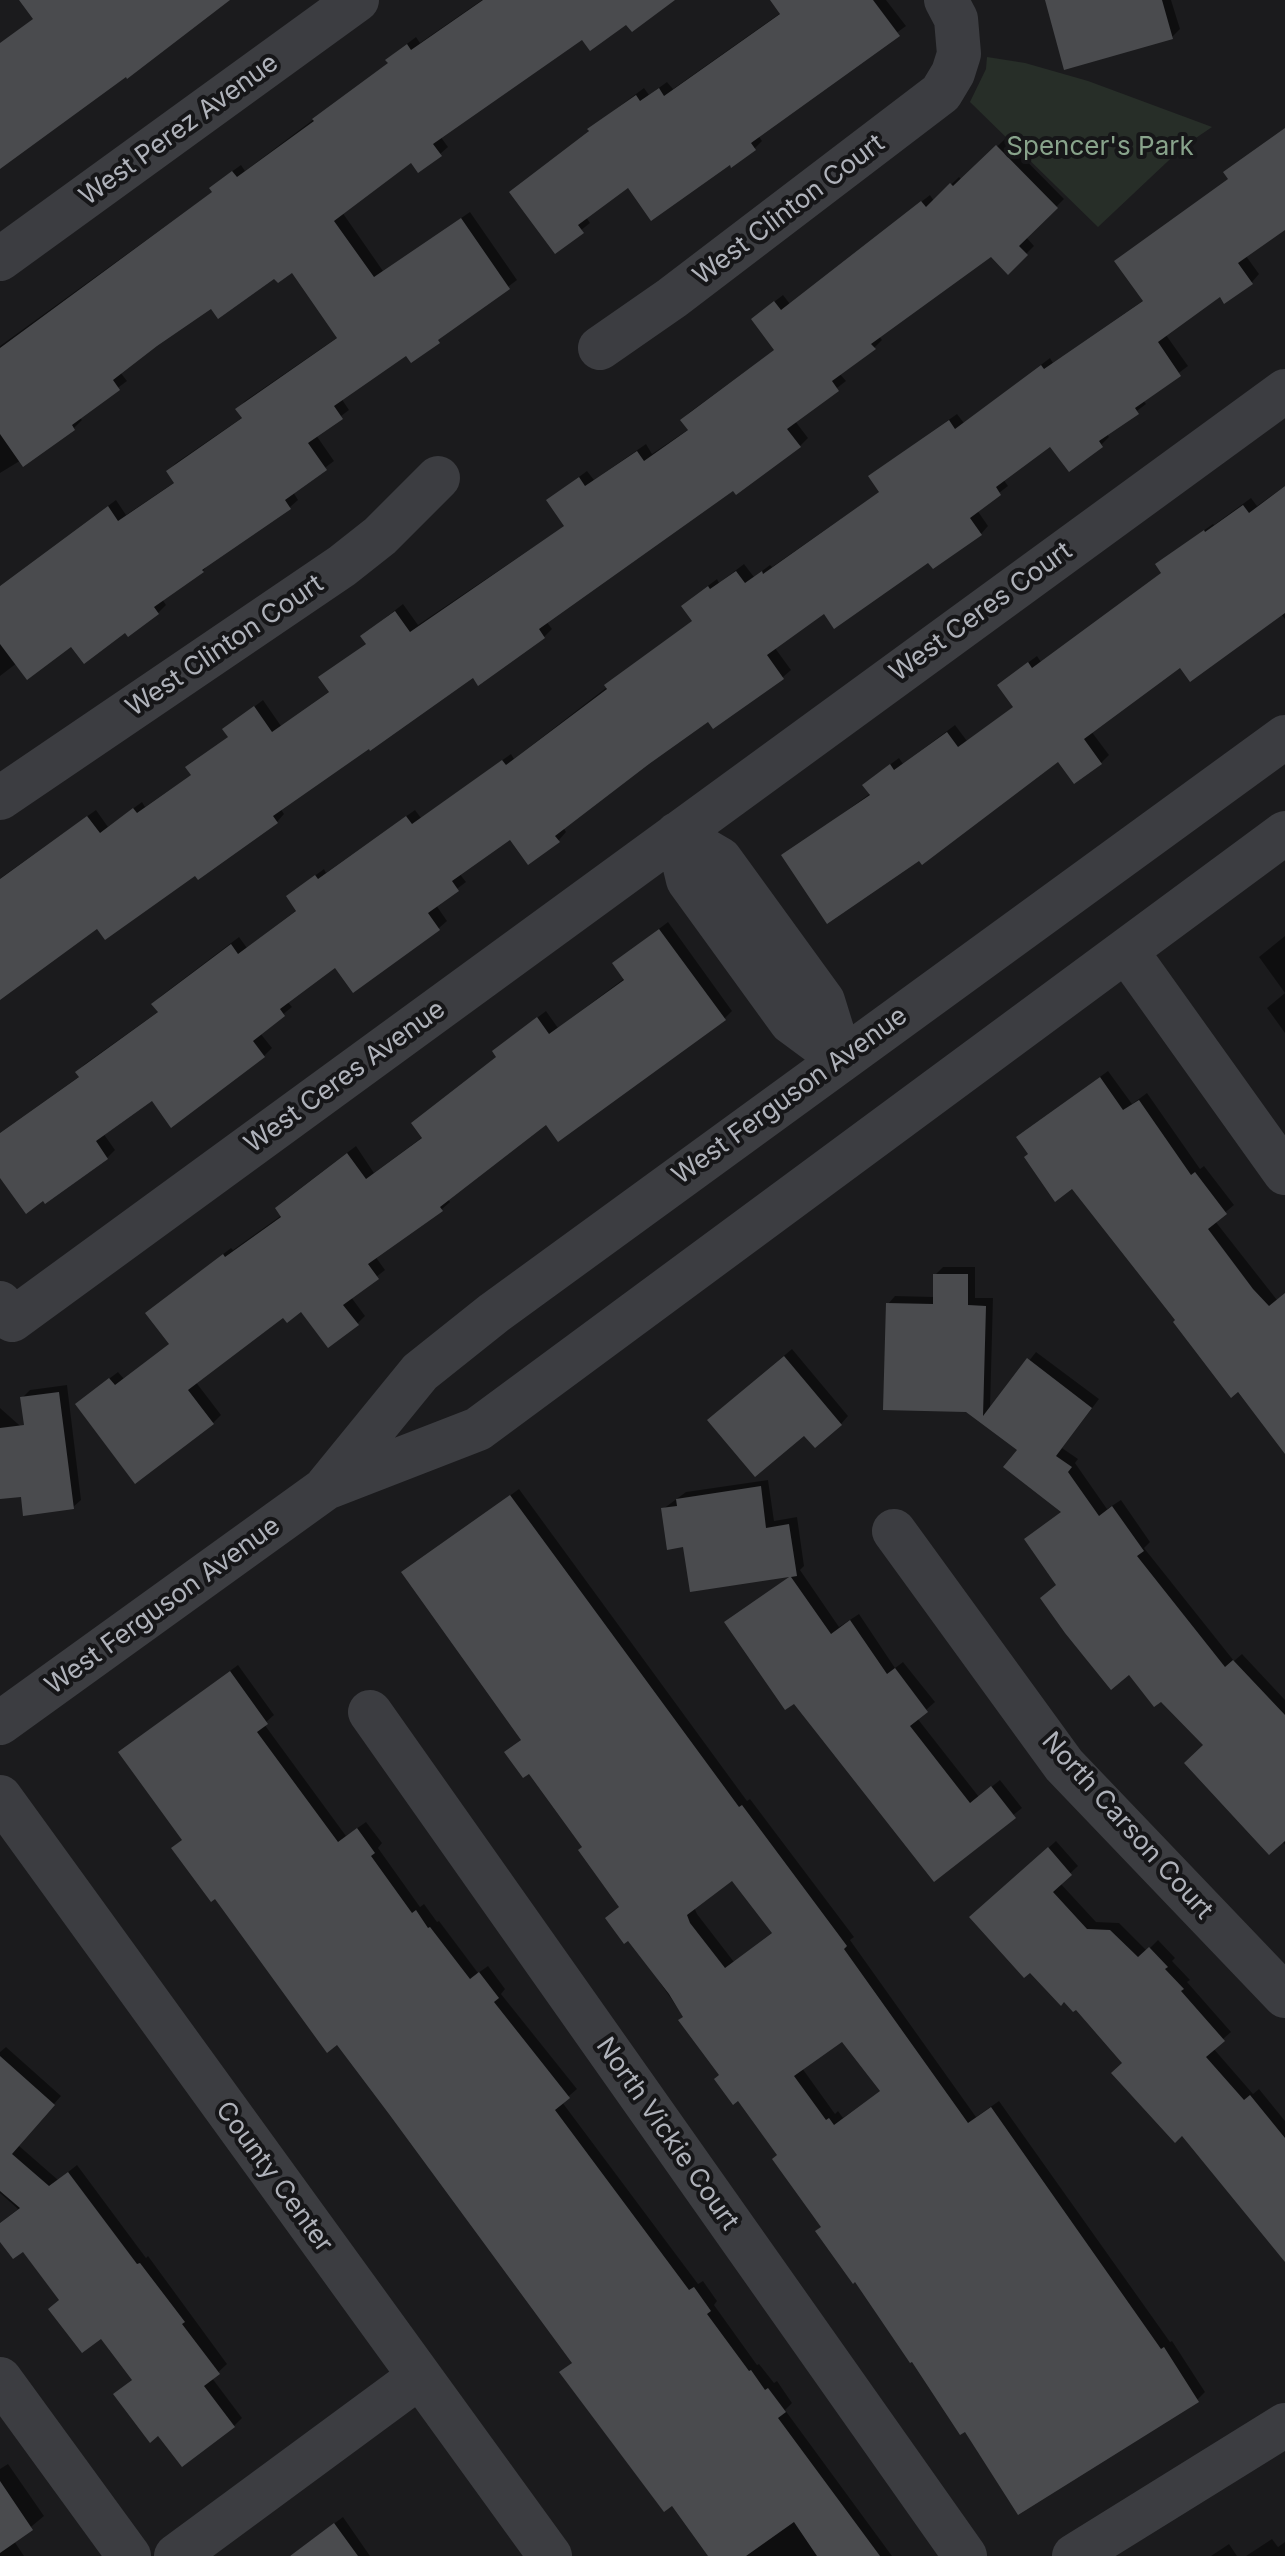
<!DOCTYPE html>
<style>
body{margin:0}
canvas{display:block;background:#1b1b1d}
</style>
<canvas width="1285" height="2556"></canvas>
<script>
const c = document.querySelector('canvas').getContext('2d');
c.lineJoin = 'round';
function fill(path, color) {
  c.fillStyle = color;
  c.fill(path, 'evenodd');
}
function shape(rows) {
  const path = new Path2D();
  for (const r of rows) {
    path.moveTo(r[0], r[1]);
    for (let i = 2; i < r.length; i += 2) path.lineTo(r[i], r[i + 1]);
  }
  return path;
}
function trace(path, color, width, dash) {
  c.strokeStyle = color;
  c.lineWidth = width;
  c.lineCap = dash ? 'butt' : 'round';
  c.setLineDash(dash || []);
  c.stroke(path);
}
function drawText(font, color, halo, rows, align = 'center') {
  c.font = font + ' Inter,sans-serif';
  c.lineWidth = 8;
  c.setLineDash([]);
  c.textBaseline = 'middle';
  c.strokeStyle = halo;
  c.fillStyle = color;
  for (const [text, x, y, turn = 0] of rows) {
    c.save();
    c.translate(x, y);
    c.rotate((+turn || 0) * Math.PI / 180);
    c.textAlign = isNaN(turn) ? turn : align;
    if (halo) c.strokeText(text, 0, 0);
    c.fillText(text, 0, 0);
    c.restore();
  }
}
const green = shape([
 [987,57,1025,63,1088,81,1212,127,1184,146,1098,227,970,102,986,69]
]);
const shadow = shape([
 [482,0,657,0,626,22,583,38,440,136,448,147,440,154,412,160,342,212,383,271,470,212,517,280,411,360,406,353,341,398,349,410,316,435,334,461,293,492,298,500,290,507,210,562,203,571,162,599,166,605,158,613,126,630,72,644,17,663,0,676,0,586,116,500,126,515,175,482,168,471,176,463,243,417,238,409,245,401,338,337,293,270,275,276,211,306,120,372,127,381,79,417,82,420,74,428,0,473,0,346,214,191,212,188,220,180,241,165,245,171,390,62,388,60,396,52,416,37,420,43],
 [775,0,886,0,906,26,758,135,762,141,754,149,628,185,586,217,590,223,555,251,589,129,644,88,649,95,667,82,673,89,782,12],
 [1047,0,1171,0,1180,29,1172,37],
 [1285,128,1285,229,1246,256,1259,274,1252,282,1221,295,1166,335,1188,366,1143,400,1146,404,1107,434,1109,437,1101,445,1050,444,1003,479,1008,486,977,510,988,526,981,534,824,611,775,648,791,670,783,677,713,726,708,719,563,827,566,832,559,840,511,837,459,873,466,882,436,905,447,921,439,928,353,990,335,966,287,1001,292,1007,260,1033,272,1048,264,1056,171,1125,152,1098,103,1133,115,1150,107,1158,0,1174,0,1133,80,1076,77,1072,85,1064,159,1011,154,1004,161,996,239,937,247,948,298,909,297,889,324,869,326,873,415,810,421,818,511,754,514,759,694,620,692,598,717,579,719,583,744,564,754,577,770,565,772,567,881,491,879,469,957,414,964,423,1050,358,1053,363,1144,300,1230,178],
 [1005,139,1064,199,1026,237,1034,246,1008,272,991,254,879,336,882,340,874,348,839,373,846,381,795,421,808,438,800,446,733,488,546,621,552,629,544,637,473,676,369,746,280,808,284,814,277,822,195,873,97,926,0,997,0,879,2,877,96,810,108,827,142,802,145,807,193,774,196,760,230,736,225,729,263,700,281,726,330,691,321,677,367,643,362,636,403,604,418,625,566,525,549,500,557,493,587,471,594,480,646,444,652,454,689,429,682,420,690,412,776,349,762,311,783,295,790,304,930,195,934,201,959,177,962,180],
 [1285,486,1285,619,1281,614,1180,665,1091,731,1109,755,1101,763,1059,760,920,859,784,856,871,793,873,777,899,758,903,764,955,725,967,741,1015,706,1007,678,1037,656,1041,662,1163,572,1166,557,1213,524,1214,525,1251,498,1257,506],
 [668,922,732,1011,724,1019,546,1123,448,1199,450,1202,442,1209,375,1256,385,1270,351,1297,365,1316,357,1324,301,1310,283,1315,195,1381,221,1415,213,1423,85,1397,118,1372,124,1379,171,1343,156,1306,231,1248,233,1250,282,1215,285,1200,356,1146,374,1173,424,1136,498,1056,502,1044,546,1011,558,1028,625,978,614,963],
 [1285,936,1285,993,1259,957],
 [1285,993,1285,1033,1267,1008],
 [1108,1071,1132,1104,1147,1093,1200,1169,1204,1166,1234,1205,1215,1221,1277,1300,1285,1294,1285,1451,1073,1187,1030,1154,1018,1137],
 [943,1267,975,1267,975,1298,993,1298,990,1410,1036,1352,1099,1399,1062,1448,1078,1459,1075,1463,1107,1509,1121,1500,1150,1542,1144,1548,1234,1661,1242,1654,1285,1700,1285,1845,1205,1745,1161,1699,1129,1672,1058,1584,1026,1539,1063,1511,1020,1449,967,1410,888,1304,895,1296,935,1297,935,1275],
 [792,1349,848,1416,841,1424,805,1433,717,1412],
 [67,1385,81,1500,73,1507,22,1495,0,1497,0,1408,27,1432,22,1398,30,1390],
 [768,1480,774,1521,797,1517,804,1566,800,1570,839,1627,859,1614,895,1668,903,1662,935,1702,917,1718,979,1797,1000,1780,1022,1808,934,1879,794,1702,726,1622,792,1575,685,1545,663,1509,686,1492],
 [519,1489,747,1801,750,1799,854,1937,850,1940,976,2117,999,2101,1170,2342,1172,2341,1205,2392,1197,2400,966,2429,823,2226,779,2154,629,1938,621,1906,584,1847,529,1771,507,1752,522,1739,403,1573],
 [733,1878,773,1932,734,1962,697,1914,694,1907],
 [842,2039,882,2090,843,2118,838,2111,835,2114,802,2068],
 [238,1665,274,1715,264,1724,346,1836,366,1822,382,1843,378,1848,420,1907,424,1904,437,1922,439,1921,478,1973,488,1966,505,1989,501,1994,577,2089,562,2102,698,2284,703,2281,717,2301,714,2305,757,2365,759,2364,774,2383,777,2381,792,2403,785,2410,892,2556,709,2556,672,2504,562,2372,573,2362,338,2042,183,1839,129,1745],
 [1056,1841,1078,1866,1060,1883,1096,1922,1119,1923,1147,1951,1158,1940,1175,1958,1172,1961,1190,1980,1187,1982,1231,2032,1213,2048,1253,2094,1259,2089,1285,2121,1285,2257,1076,2007,980,1909],
 [6,2047,61,2096,18,2145,58,2180,77,2165,146,2258,148,2256,227,2364,212,2378,242,2418,234,2426,123,2387,133,2379,101,2336,61,2299,23,2250,0,2239,0,2223,18,2209,0,2193,0,2052],
 [8,2464,44,2516,14,2541,24,2556,0,2556,0,2469],
 [343,2517,370,2556,290,2556],
 [1272,2539,1278,2547,1285,2542,1285,2556,1246,2556],
 [1229,2544,1237,2556,1211,2556]
]);
const building = shape([
 [19,0,230,0,127,79,126,77,0,169,0,43,33,19],
 [483,0,675,0,632,32,626,25,590,51,582,40,433,144,442,156,418,173,411,163,334,221,374,277,461,218,510,289,438,340,440,343,411,363,406,356,334,406,343,419,308,443,327,470,285,500,291,509,202,570,204,572,154,607,159,614,128,637,125,633,84,664,71,647,27,680,0,644,0,586,108,506,118,521,174,483,166,471,242,418,235,409,337,338,292,273,278,283,274,279,218,319,211,309,157,346,113,380,120,390,72,425,75,430,23,467,0,434,0,348,212,192,209,188,232,171,237,177,314,121,312,119,388,63,385,60,407,44,411,50],
 [770,0,873,0,900,36,751,143,756,150,731,168,730,165,651,221,628,188,578,225,584,233,555,254,509,192,589,131,587,129,636,95,640,101,659,88,664,96,780,14],
 [1045,0,1162,0,1173,39,1064,70],
 [1285,128,1285,230,1238,263,1253,284,1224,304,1220,297,1158,342,1181,376,1135,408,1139,414,1099,441,1103,447,1069,472,1050,447,996,487,1001,495,970,518,982,535,933,569,928,563,834,629,824,614,767,655,784,679,713,729,708,722,649,764,555,836,560,842,528,865,510,840,452,881,459,891,428,913,440,930,353,993,335,968,280,1009,285,1016,253,1041,265,1057,171,1128,152,1101,96,1141,108,1159,45,1204,43,1201,26,1214,0,1178,0,1133,79,1077,75,1072,158,1012,151,1004,231,944,238,954,296,911,286,896,315,875,318,879,406,816,412,824,502,760,506,765,607,689,604,685,692,621,681,606,708,586,710,589,736,571,745,583,762,571,763,574,879,492,868,476,949,420,955,429,1041,365,1044,369,1143,301,1114,261,1228,179,1223,172],
 [996,145,1058,208,1019,246,1028,255,1008,275,991,257,871,344,876,349,832,381,839,391,787,429,801,447,736,495,733,491,539,629,545,638,478,686,473,678,370,751,369,749,273,816,278,823,198,880,195,876,105,940,97,929,0,1000,0,879,87,816,100,833,133,808,137,813,191,775,185,767,228,737,222,729,254,706,272,732,329,692,318,677,366,644,360,636,395,611,410,632,564,526,546,500,579,477,585,486,637,451,644,461,688,430,680,420,774,350,751,319,774,301,781,310,921,201,926,207,950,183,953,186],
 [1285,486,1285,613,1190,682,1180,668,1084,739,1102,764,1074,784,1058,762,922,865,919,861,827,924,781,855,870,795,862,785,890,764,894,770,947,732,958,747,1013,707,997,685,1028,662,1032,668,1161,573,1155,564,1204,530,1205,532,1243,505,1249,513],
 [659,929,726,1020,558,1142,546,1125,440,1207,443,1211,368,1264,379,1279,343,1305,359,1325,328,1348,301,1312,287,1323,283,1318,188,1390,214,1424,135,1484,75,1404,109,1378,115,1385,169,1344,145,1313,223,1254,225,1257,281,1217,275,1208,347,1153,366,1179,422,1138,411,1123,496,1057,492,1051,537,1017,549,1034,624,980,612,963],
 [1100,1077,1123,1110,1139,1100,1191,1175,1195,1172,1227,1214,1208,1229,1253,1289,1269,1306,1285,1293,1285,1454,1238,1392,1231,1398,1173,1322,1175,1320,1072,1189,1055,1202,1024,1157,1028,1154,1016,1137],
 [933,1274,968,1274,968,1305,986,1306,983,1416,1027,1358,1092,1408,1056,1456,1072,1467,1068,1472,1099,1516,1112,1506,1144,1551,1137,1556,1225,1667,1233,1660,1285,1715,1285,1841,1269,1855,1184,1763,1203,1745,1161,1702,1154,1707,1129,1675,1111,1690,1065,1633,1040,1598,1056,1585,1024,1539,1061,1512,1003,1467,1017,1450,966,1412,883,1410,886,1303,933,1304],
 [784,1356,842,1425,815,1448,804,1436,755,1477,707,1420],
 [59,1392,74,1509,23,1516,21,1497,0,1499,0,1428,24,1425,20,1397],
 [761,1486,766,1528,789,1524,797,1576,791,1577,831,1634,850,1620,887,1674,895,1668,928,1712,910,1726,970,1803,991,1786,1016,1818,934,1882,794,1704,785,1710,724,1622,789,1577,690,1592,683,1547,667,1550,661,1508,677,1506,676,1499],
 [510,1495,739,1807,742,1805,847,1946,844,1949,968,2123,991,2107,1161,2349,1164,2347,1199,2402,1018,2515,965,2432,960,2435,912,2362,910,2363,855,2282,853,2284,815,2231,821,2227,772,2159,777,2155,738,2101,733,2105,714,2079,719,2075,678,2020,683,2017,669,1994,628,1941,624,1944,605,1918,619,1907,578,1850,582,1847,529,1774,523,1778,504,1752,521,1740,401,1572],
 [732,1881,772,1933,725,1968,690,1923,687,1915],
 [842,2042,880,2091,834,2125,829,2118,826,2120,794,2076],
 [230,1671,268,1724,257,1732,338,1842,357,1828,375,1853,371,1856,412,1913,416,1910,428,1928,430,1927,470,1979,479,1972,499,1998,494,2002,570,2098,555,2110,689,2290,694,2287,711,2311,707,2314,749,2371,751,2370,765,2390,768,2388,786,2412,778,2418,880,2556,817,2556,794,2522,746,2556,708,2556,672,2506,664,2512,559,2372,572,2363,389,2114,337,2045,327,2053,215,1899,211,1902,171,1848,182,1840,118,1752],
 [1048,1847,1072,1875,1053,1892,1087,1929,1110,1930,1138,1957,1149,1947,1168,1967,1165,1969,1184,1989,1181,1991,1225,2041,1206,2057,1244,2100,1250,2095,1285,2138,1285,2262,1182,2136,1175,2143,1111,2073,1122,2063,1076,2010,1073,2012,1064,2002,1061,2006,1030,1973,1024,1978,969,1917],
 [0,2056,55,2105,12,2154,49,2186,68,2172,137,2264,140,2263,185,2322,182,2324,220,2374,204,2386,235,2427,182,2467,158,2436,150,2443,113,2394,132,2380,101,2339,82,2353,48,2309,59,2300,23,2252,13,2259,0,2242,0,2223,20,2208,0,2191],
 [0,2481,33,2530,0,2553],
 [334,2523,358,2556,290,2556]
]);
const minor = shape([
 [0,259,357,0],
 [600,348,672,298,941,93,953,73,959,54,956,19,946,0],
 [0,798,342,566,380,536,438,478],
 [677,834,720,859,823,1001,841,1059],
 [677,834,688,880,791,1022,841,1059],
 [1127,952,1285,1173],
 [0,1303,12,1320,1285,391],
 [327,1486,420,1372,494,1313,1285,737],
 [894,1531,1064,1765,1285,1996],
 [370,1712,965,2556],
 [0,1723,326,1488,478,1429,1285,833],
 [0,1797,550,2556],
 [0,2379,129,2556],
 [176,2556,419,2377],
 [1074,2556,1285,2425]
]);
const streetNames = [
 ["West Perez Avenue",179,130,-36],
 ["West Clinton Court",789,210,-37],
 ["West Ceres Court",981,612,-36],
 ["West Clinton Court",225,646,-34],
 ["West Ceres Avenue",345,1077,-36],
 ["West Ferguson Avenue",790,1096,-36],
 ["West Ferguson Avenue",163,1606,-36],
 ["North Carson Court",1127,1826,48],
 ["North Vickie Court",667,2134,55],
 ["County Center",274,2177,54]
];
const parkNames = [
 ["Spencer's Park",1100,147]
];
fill(green, '#272e28');
fill(shadow, '#0007');
fill(building, '#4a4b4e');
trace(minor, '#3c3d41', 44);
drawText('26px', '#afb2ba', '#161618', streetNames);
drawText('26px', '#88a38b', '#161618', parkNames);
</script>
